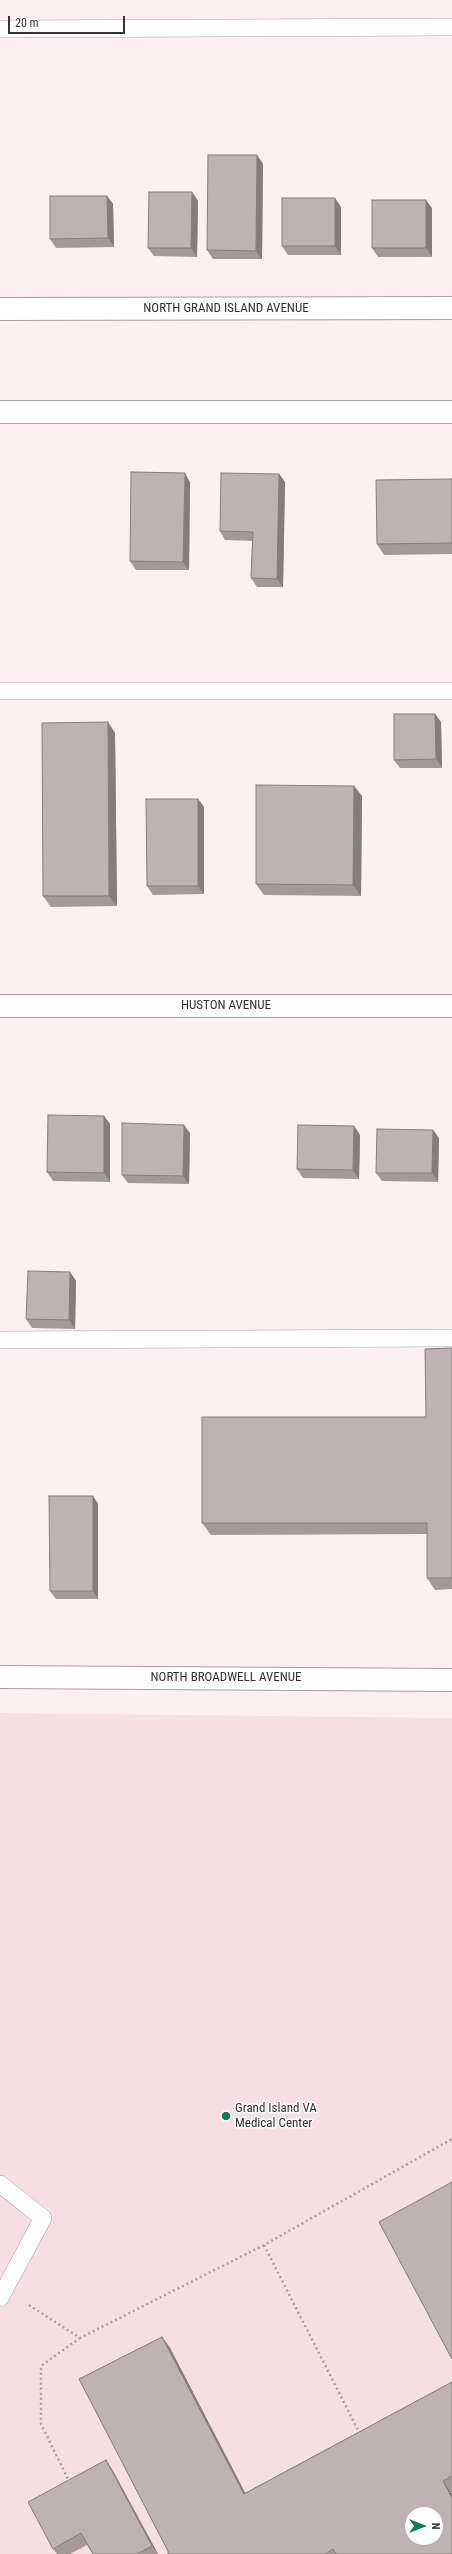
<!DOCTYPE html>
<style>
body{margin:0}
#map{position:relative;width:452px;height:2554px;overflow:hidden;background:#feeff3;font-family:"Roboto Condensed",sans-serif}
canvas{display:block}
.north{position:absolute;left:404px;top:2506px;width:40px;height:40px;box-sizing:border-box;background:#fff;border:1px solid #afadad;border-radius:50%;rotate:90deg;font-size:11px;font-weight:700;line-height:16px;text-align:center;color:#363132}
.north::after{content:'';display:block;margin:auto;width:14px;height:18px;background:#0e7c58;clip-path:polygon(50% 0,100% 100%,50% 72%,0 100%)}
.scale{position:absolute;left:8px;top:16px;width:117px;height:18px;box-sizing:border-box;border:2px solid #363132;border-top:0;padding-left:5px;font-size:12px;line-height:14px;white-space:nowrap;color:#363132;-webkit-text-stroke:3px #fff;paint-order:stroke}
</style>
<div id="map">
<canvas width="452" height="2554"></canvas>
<div class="north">N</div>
<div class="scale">20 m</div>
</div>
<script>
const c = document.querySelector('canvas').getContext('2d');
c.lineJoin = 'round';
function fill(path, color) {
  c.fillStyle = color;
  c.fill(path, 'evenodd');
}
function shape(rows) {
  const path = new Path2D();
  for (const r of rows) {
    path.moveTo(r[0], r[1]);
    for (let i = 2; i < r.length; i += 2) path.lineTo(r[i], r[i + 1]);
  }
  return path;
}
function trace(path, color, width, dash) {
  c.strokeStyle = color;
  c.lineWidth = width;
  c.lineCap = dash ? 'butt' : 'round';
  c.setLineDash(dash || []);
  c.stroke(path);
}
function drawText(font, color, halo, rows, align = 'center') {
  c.font = font + ' "Roboto Condensed",sans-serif';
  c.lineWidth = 3;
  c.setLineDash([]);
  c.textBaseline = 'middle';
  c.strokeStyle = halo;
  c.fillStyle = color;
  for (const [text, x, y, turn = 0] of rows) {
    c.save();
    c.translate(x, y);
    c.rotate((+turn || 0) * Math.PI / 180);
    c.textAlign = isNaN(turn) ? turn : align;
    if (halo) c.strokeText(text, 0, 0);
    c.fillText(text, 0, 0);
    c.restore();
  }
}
const built = shape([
 [0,1713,452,1718,452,2554,0,2554],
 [412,2514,436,2514,436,2538,412,2538]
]);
const path = shape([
 [264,2245,360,2434],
 [29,2305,80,2338,264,2245,452,2139],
 [70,2483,41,2424,41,2366,80,2338]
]);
const lane = shape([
 [0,29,452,27],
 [0,691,452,691],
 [0,1340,452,1338],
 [0,2184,43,2218,0,2298]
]);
const street = shape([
 [0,309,452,308],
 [0,412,452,412],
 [0,1006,452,1006]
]);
const secondary = shape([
 [0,1677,452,1680]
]);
const wall = shape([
 [257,155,263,164,262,259,213,259,207,250],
 [192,192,198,201,197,257,154,256,148,248],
 [107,196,113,204,114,247,56,248,50,239],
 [341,207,341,255,288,255,282,246],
 [432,208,432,257,378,257,372,248],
 [279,474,285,482,283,587,257,587,251,578,252,541,225,540,220,531],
 [452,479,452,554,384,555,377,544],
 [190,482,189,570,136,570,130,561],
 [435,714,441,722,442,768,400,768,394,760],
 [108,722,115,733,117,906,51,907,43,896],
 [354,786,362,796,361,896,264,895,256,884],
 [198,799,204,807,204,894,153,895,147,886],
 [104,1116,110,1124,110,1182,53,1181,47,1172],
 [354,1126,360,1135,359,1179,303,1178,297,1169],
 [433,1130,439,1138,438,1182,382,1181,376,1173],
 [190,1133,189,1184,128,1183,122,1175],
 [70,1272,76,1281,75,1329,32,1328,26,1319],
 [452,1348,452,1589,435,1590,427,1578,427,1534,211,1535,202,1523,426,1417],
 [93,1496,98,1504,98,1599,56,1599,50,1591],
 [162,2337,170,2348,245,2493,452,2382,452,2492,451,2492,452,2494,452,2554,167,2554,169,2553],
 [106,2460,113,2471,158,2554,93,2554,87,2545,70,2554,57,2554,53,2549]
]);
const shadedWall = shape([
 [257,155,263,164,262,259,256,251],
 [192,192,198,201,197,257,191,248],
 [107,196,113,204,114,247,108,238],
 [335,198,341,207,341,255,335,246],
 [426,200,432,208,432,257,426,248],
 [185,473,190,482,189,570,183,562],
 [279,474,285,482,283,587,277,579],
 [435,714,441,722,442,768,436,759],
 [108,722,115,733,117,906,109,896],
 [354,786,362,796,361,896,353,885],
 [198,799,204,807,204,894,198,886],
 [104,1116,110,1124,110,1182,104,1173],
 [184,1125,190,1133,189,1184,183,1176],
 [354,1126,360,1135,359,1179,353,1170],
 [433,1130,439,1138,438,1182,432,1173],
 [70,1272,76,1281,75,1329,69,1320],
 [93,1496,98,1504,98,1599,93,1591],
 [162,2337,170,2348,252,2506,244,2494],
 [106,2460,113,2471,158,2554,152,2546],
 [443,2481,452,2494,452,2498]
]);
const building = shape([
 [208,155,257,155,256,251,207,250,208,155],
 [149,192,192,192,191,248,148,248,149,192],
 [50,196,107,196,108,238,50,239,50,196],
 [282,198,335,198,335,246,282,246,282,198],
 [372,200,426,200,426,248,372,248,372,200],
 [131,472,185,473,183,562,130,561,131,472],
 [221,473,279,474,277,579,251,578,253,532,220,531,221,473],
 [452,479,452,543,377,544,376,480,452,479],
 [394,714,435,714,436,759,394,760,394,714],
 [108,722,109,896,43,896,42,723,108,722],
 [256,785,354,786,353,885,256,884,256,785],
 [146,799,198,799,198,886,147,886,146,799],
 [48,1115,104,1116,104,1173,47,1172,48,1115],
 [122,1123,184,1125,183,1176,122,1175,122,1123],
 [298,1125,354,1126,353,1170,297,1169,298,1125],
 [377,1129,433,1130,432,1173,376,1173,377,1129],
 [28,1271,70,1272,69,1320,26,1319,28,1271],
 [452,1348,452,1578,427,1578,427,1523,202,1523,202,1417,426,1417,425,1349,452,1348],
 [49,1496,93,1496,93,1591,50,1591,49,1496],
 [452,2182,452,2359,379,2222,452,2182],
 [162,2337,244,2494,452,2382,452,2476,443,2481,452,2498,452,2554,336,2554,333,2549,325,2554,167,2554,169,2553,79,2379,162,2337],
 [412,2514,436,2514,436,2538,412,2538,412,2514],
 [106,2460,152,2546,137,2554,93,2554,81,2533,53,2549,28,2502,106,2460]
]);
const markers = [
 [226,2116,5,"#0e7c58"]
];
const streetNames = [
 ["NORTH GRAND ISLAND AVENUE",226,309],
 ["HUSTON AVENUE",226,1006],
 ["NORTH BROADWELL AVENUE",226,1678]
];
const poiNames = [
 ["Grand Island VA",235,2109],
 ["Medical Center",235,2124]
];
fill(built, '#f6dfe4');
trace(lane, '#aa9c9f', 18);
trace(street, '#aa9c9f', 24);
trace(secondary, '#aa9c9f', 24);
trace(path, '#a79d9f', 2.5, [2, 3]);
trace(lane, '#fff', 17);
trace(street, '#fff', 22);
trace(secondary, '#fff', 22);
fill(wall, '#a4989b');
fill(shadedWall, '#867c7e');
fill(building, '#bfb1b4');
trace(building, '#867c7e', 1);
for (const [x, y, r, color] of markers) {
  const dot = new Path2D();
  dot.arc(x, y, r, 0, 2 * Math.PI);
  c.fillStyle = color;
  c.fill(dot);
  trace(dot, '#fff', 1.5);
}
drawText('13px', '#363132', '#fff', streetNames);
drawText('13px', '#363132', '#fff', poiNames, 'left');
</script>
